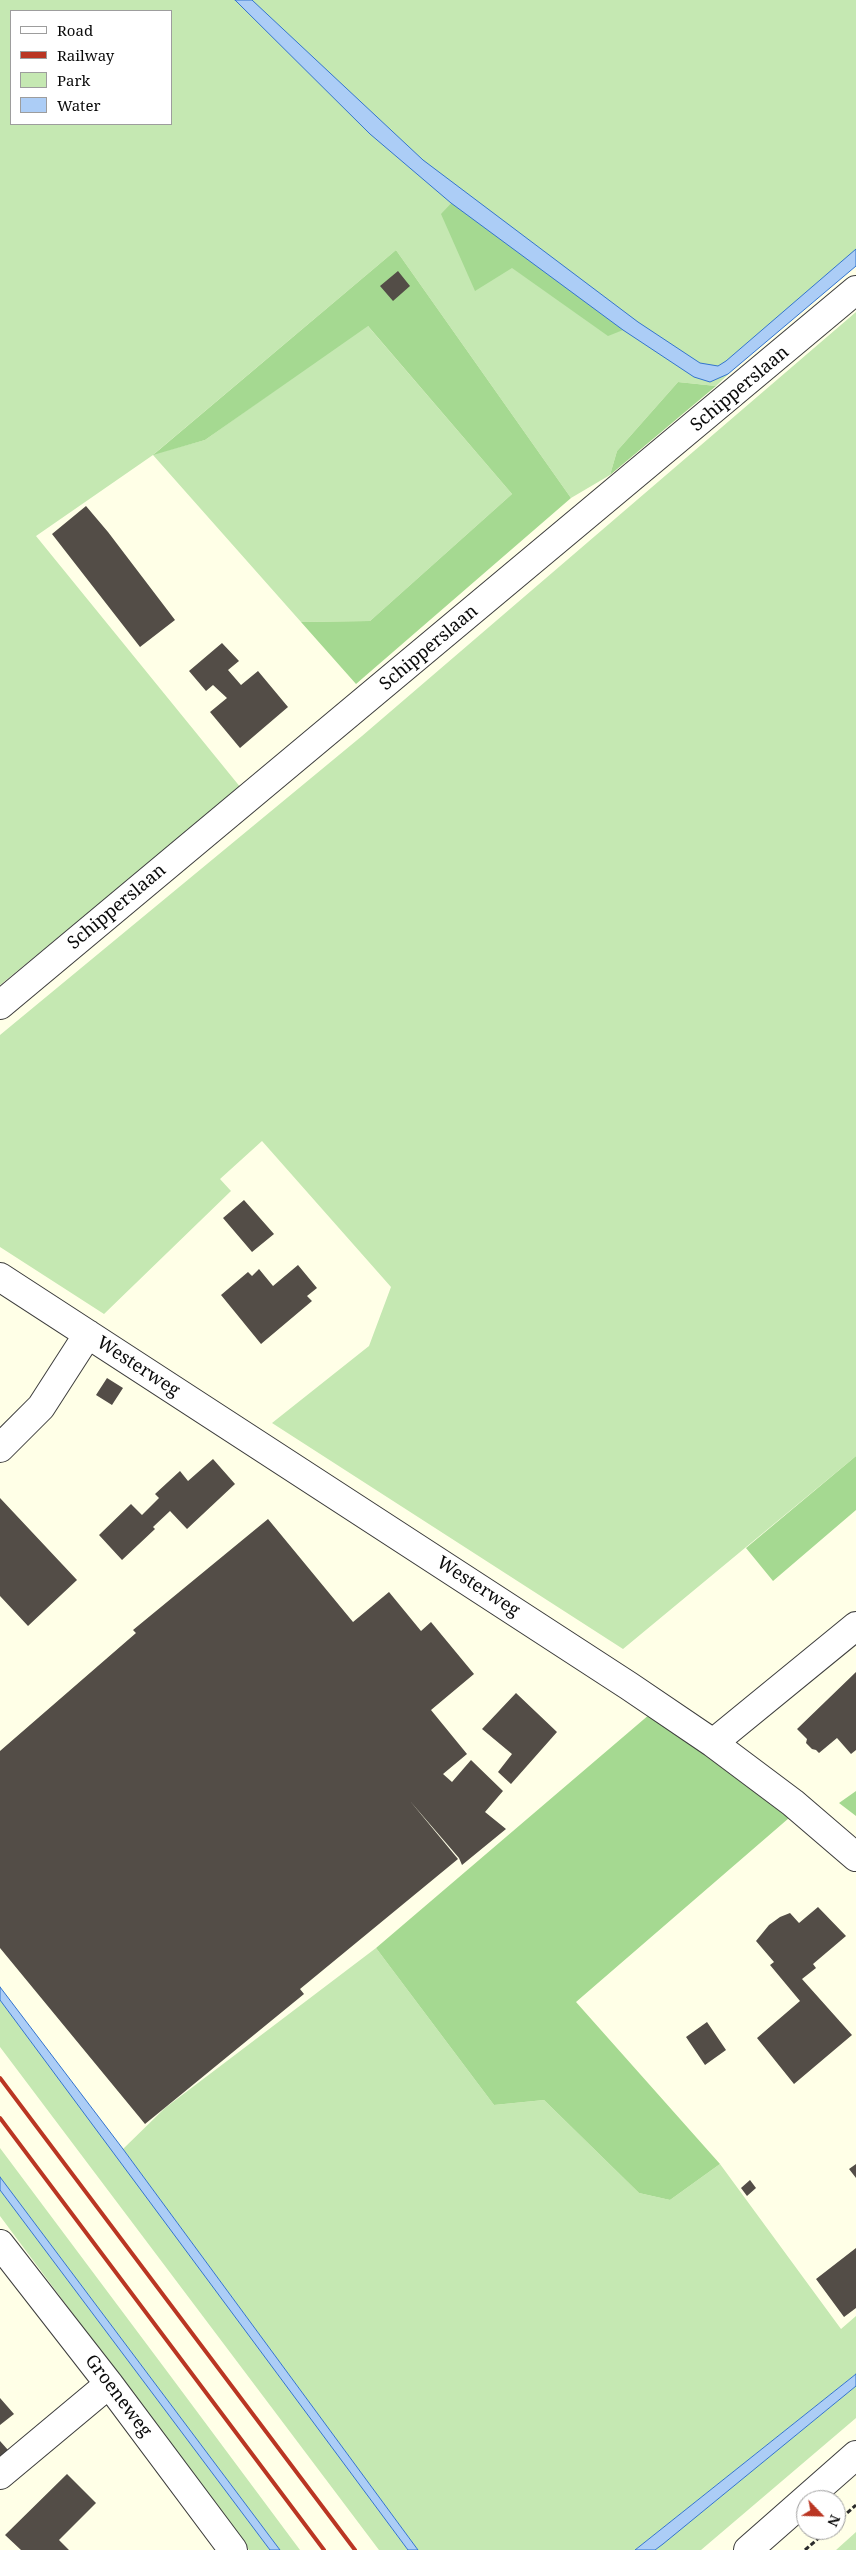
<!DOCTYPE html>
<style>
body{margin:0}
#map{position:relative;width:856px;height:2550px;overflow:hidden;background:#ffffe7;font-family:"Noto Serif",serif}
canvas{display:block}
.legend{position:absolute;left:10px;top:10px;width:162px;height:115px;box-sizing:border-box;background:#fff;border:1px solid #9d9d9d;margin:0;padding:6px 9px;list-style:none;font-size:15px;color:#0a0a0a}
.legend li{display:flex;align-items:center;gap:10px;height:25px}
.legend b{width:25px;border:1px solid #9d9d9d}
.north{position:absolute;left:796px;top:2490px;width:50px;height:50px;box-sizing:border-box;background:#fff;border:1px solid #9d9d9d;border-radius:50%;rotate:114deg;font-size:14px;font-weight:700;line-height:20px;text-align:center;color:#0a0a0a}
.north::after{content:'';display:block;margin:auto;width:18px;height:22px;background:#ba3623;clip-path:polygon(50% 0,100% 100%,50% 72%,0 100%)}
</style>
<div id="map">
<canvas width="856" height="2550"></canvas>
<ul class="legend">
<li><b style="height:6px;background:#fff"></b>Road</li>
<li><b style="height:6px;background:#ba3623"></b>Railway</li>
<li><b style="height:14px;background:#c5e8b2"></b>Park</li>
<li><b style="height:14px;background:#accdf6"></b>Water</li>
</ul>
<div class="north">N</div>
</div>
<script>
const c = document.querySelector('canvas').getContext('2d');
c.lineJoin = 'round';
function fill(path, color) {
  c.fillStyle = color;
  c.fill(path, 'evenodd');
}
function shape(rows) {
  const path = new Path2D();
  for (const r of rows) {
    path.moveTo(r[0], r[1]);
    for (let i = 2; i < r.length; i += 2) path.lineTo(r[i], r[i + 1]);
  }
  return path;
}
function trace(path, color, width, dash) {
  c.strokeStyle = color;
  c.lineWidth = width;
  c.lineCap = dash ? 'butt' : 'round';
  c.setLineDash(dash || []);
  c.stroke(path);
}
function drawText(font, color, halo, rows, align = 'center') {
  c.font = font + ' "Noto Serif",serif';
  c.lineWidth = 5;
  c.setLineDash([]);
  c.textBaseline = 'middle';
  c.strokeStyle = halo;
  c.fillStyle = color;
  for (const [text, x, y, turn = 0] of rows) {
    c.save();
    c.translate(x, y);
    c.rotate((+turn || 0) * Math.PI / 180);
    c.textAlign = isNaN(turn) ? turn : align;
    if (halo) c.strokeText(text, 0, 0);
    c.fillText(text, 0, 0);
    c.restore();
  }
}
const green = shape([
 [0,0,856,0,856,252,716,386,678,382,617,451,610,475,571,498,396,250,154,454,205,440,367,325,512,494,370,621,301,622,153,455,36,536,241,788,0,985],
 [11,11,171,11,171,124,11,124],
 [461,194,636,325,608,335,512,267],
 [856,312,856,1456,623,1649,272,1423,369,1346,391,1287,262,1141,220,1179,231,1191,104,1314,0,1247,0,1035,362,736],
 [376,1948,494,2105,544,2100,639,2193,670,2200,720,2164,841,2329,856,2316,856,2374,635,2550,418,2550,123,2149,165,2108],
 [0,2000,116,2155,408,2550,379,2550,0,2047],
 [0,2148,169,2374,300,2550,280,2550,0,2177],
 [0,2190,270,2550,249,2550,0,2216],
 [856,2386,856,2418,701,2550,655,2550],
 [856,2532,856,2550,836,2550]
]);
const forest = shape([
 [460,194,636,325,608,336,512,268,475,291,441,214],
 [396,250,571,498,356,684,301,622,370,621,512,494,368,326,205,440,153,455],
 [678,382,716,386,610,475,617,451],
 [856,1456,856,1510,773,1581,746,1548],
 [650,1714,789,1818,576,2002,720,2164,670,2200,639,2193,544,2100,494,2105,376,1948],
 [856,1791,856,1816,839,1803]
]);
const water = shape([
 [235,0,252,0,423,160,638,322,700,363,718,366,726,361,856,249,856,266,728,374,710,382,694,377,623,330,451,203,370,134,235,0],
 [0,1987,123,2149,418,2550,408,2550,0,2000,0,1987],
 [0,2177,280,2550,270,2550,0,2190,0,2177],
 [856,2374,856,2386,663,2544,655,2550,635,2550,856,2374]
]);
const building = shape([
 [398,271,410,286,393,301,380,286],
 [86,506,108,532,175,620,140,647,52,534],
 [222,643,239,661,228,670,241,685,258,671,288,707,240,748,210,712,227,698,213,685,206,691,189,671],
 [244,1200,274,1234,252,1252,223,1218],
 [298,1265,317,1288,307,1296,312,1301,261,1344,221,1295,248,1272,252,1276,259,1269,273,1286],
 [107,1378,123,1388,112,1405,96,1395],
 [213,1459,235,1484,187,1529,170,1511,153,1527,155,1529,122,1560,99,1535,131,1504,142,1515,159,1498,155,1494,180,1471,188,1481],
 [0,1498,77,1580,28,1626,0,1596],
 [268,1519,353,1622,389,1592,421,1631,431,1622,474,1674,431,1710,467,1754,443,1774,452,1782,471,1760,503,1791,485,1812,506,1829,462,1865,459,1858,410,1801,458,1859,300,1989,304,1994,145,2124,0,1948,0,1751,136,1633,133,1630],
 [856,1672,856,1750,851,1754,837,1738,819,1753,816,1750,812,1749,806,1743,807,1739,797,1729],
 [516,1693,557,1732,511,1784,498,1772,512,1754,482,1729],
 [818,1907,846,1936,813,1964,816,1968,802,1979,852,2035,794,2084,757,2038,800,2001,770,1965,774,1962,756,1941,769,1925,780,1917,790,1913,799,1923],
 [707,2022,726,2050,705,2065,686,2037],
 [856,2164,856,2178,849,2169],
 [750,2180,756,2188,747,2196,741,2188],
 [856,2248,856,2308,844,2317,816,2279],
 [0,2398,14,2414,0,2425],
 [0,2441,8,2450,0,2457],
 [67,2474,96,2503,59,2540,69,2550,21,2550,5,2535]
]);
const path = shape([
 [836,2523,856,2505],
 [805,2550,828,2530]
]);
const minor = shape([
 [0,1005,856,290],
 [0,1277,629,1686,713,1743,793,1803,856,1857],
 [0,1448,41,1407,88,1334],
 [713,1743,856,1626],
 [0,2244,109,2384,233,2550],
 [0,2475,109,2384],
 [748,2550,856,2455]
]);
const rail = shape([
 [0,2078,355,2550],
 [0,2118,324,2550]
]);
const streetNames = [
 ["Schipperslaan",740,389,-40],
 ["Schipperslaan",429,648,-40],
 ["Schipperslaan",117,907,-40],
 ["Westerweg",138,1367,33],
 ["Westerweg",478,1587,33],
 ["Groeneweg",118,2396,53]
];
fill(green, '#c5e8b2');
fill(forest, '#a5d991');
fill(water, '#accdf6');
trace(water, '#3374ce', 1);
fill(building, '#534d47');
trace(minor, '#3d3d3d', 30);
trace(path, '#2c2c2c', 3, [5, 2.5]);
trace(minor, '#fff', 28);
trace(rail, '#ba3623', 4);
drawText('18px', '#0a0a0a', '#fff', streetNames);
</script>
